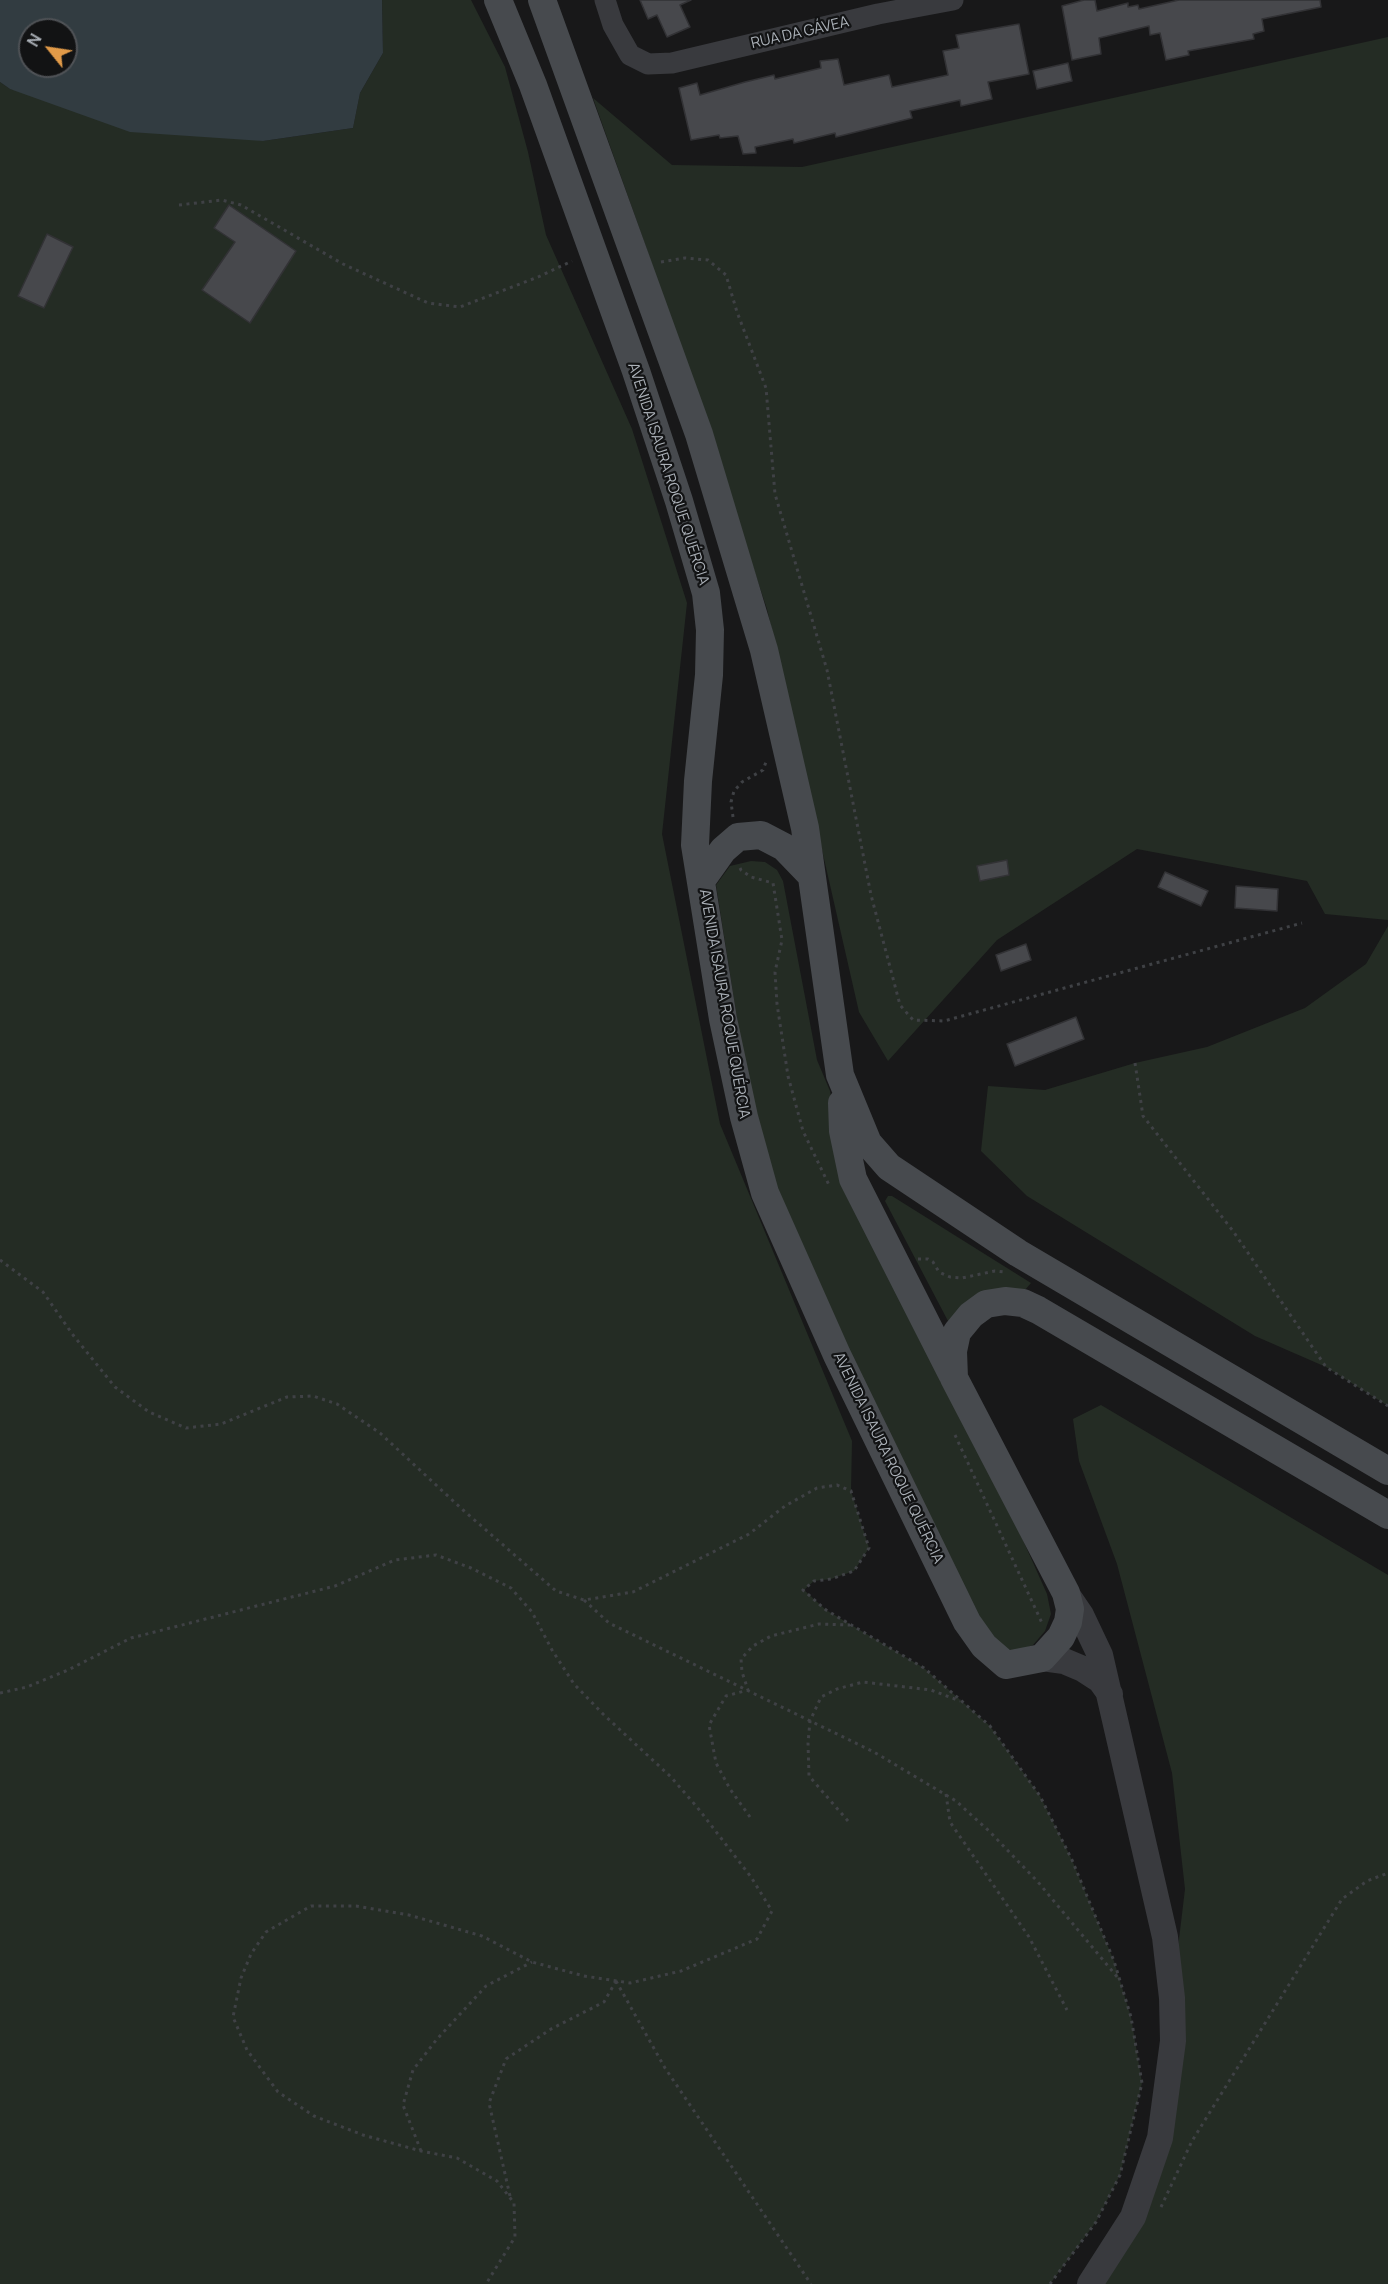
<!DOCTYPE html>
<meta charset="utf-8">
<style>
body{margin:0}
#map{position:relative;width:1388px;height:2284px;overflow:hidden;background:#181819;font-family:Manrope,sans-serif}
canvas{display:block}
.north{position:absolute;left:18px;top:18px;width:60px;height:60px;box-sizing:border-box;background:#121314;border:2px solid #4f5256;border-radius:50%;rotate:300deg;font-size:16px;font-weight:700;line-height:24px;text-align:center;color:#abb1b8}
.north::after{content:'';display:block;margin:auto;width:21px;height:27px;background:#e19a48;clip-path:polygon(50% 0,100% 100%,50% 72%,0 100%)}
</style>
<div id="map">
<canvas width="1388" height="2284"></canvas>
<div class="north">N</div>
</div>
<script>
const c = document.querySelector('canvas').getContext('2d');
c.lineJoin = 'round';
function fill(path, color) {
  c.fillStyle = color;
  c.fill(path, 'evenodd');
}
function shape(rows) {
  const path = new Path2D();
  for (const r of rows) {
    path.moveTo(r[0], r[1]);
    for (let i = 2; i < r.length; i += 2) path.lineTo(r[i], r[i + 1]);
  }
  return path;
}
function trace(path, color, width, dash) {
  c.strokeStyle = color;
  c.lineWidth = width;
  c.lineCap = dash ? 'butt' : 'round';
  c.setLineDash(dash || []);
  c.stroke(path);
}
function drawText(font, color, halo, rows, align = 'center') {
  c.font = font + ' Manrope,sans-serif';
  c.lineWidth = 4.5;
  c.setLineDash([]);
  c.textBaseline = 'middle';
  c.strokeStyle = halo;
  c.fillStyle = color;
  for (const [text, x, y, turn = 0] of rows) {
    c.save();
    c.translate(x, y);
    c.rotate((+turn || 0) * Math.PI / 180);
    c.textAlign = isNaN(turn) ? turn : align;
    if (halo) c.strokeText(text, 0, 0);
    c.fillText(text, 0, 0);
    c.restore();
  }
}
const green = shape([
 [382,0,471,0,505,67,528,152,546,235,632,429,687,603,662,834,720,1124,852,1441,851,1491,869,1548,854,1571,831,1579,814,1581,804,1590,826,1610,924,1668,990,1726,1040,1796,1072,1860,1114,1961,1131,2017,1142,2083,1120,2175,1096,2222,1050,2284,0,2284,0,82,10,89,263,141,353,128,360,93,383,53],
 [1388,37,1388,920,1325,914,1307,881,1137,849,997,940,888,1061,859,1012,767,609,646,247,593,98,672,165,802,167],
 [751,861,765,862,777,870,783,881,817,1060,830,1091,835,1118,1047,1594,1051,1614,1045,1631,1033,1645,1019,1651,1003,1649,988,1641,872,1407,757,1145,716,885,730,866],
 [1388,926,1388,1406,1326,1367,1255,1336,1027,1196,981,1151,988,1086,1045,1090,1135,1063,1207,1047,1305,1008,1366,964],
 [888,1196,892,1196,1031,1283,1018,1298,948,1321,885,1201],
 [1101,1405,1388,1575,1388,2284,1090,2284,1160,2138,1172,1998,1185,1889,1172,1773,1117,1564,1079,1461,1073,1419]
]);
const water = shape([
 [0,0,382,0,383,53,360,93,353,128,263,141,130,132,10,89,0,82],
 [30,30,66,30,66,66,30,66]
]);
const building = shape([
 [640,0,691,0,680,5,690,27,667,37,657,15,648,19,640,0],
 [1084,0,1095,0,1097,11,1128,3,1128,7,1138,5,1139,9,1179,0,1320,0,1321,7,1262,19,1264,31,1253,34,1254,39,1188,51,1189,55,1166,60,1160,33,1150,35,1149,26,1099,38,1101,54,1072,60,1062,6,1084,0],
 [1019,24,1029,74,988,82,992,99,961,106,960,100,910,111,912,118,836,137,835,133,794,143,793,139,755,147,756,153,743,154,738,136,720,138,719,135,691,140,679,88,697,83,700,95,745,82,774,75,775,79,821,68,820,61,838,59,844,85,889,75,892,87,948,75,943,51,959,48,956,35,1019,24],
 [1068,63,1072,81,1037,89,1033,71,1068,63],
 [229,205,296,251,250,323,202,290,235,242,214,228,229,205],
 [47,234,73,247,44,308,18,296,47,234],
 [1007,860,1009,875,980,881,977,866,1007,860],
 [1165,872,1208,891,1201,906,1158,887,1165,872],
 [1236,886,1278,889,1277,911,1235,908,1236,886],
 [1026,944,1031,960,1001,971,996,955,1026,944],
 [1076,1017,1084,1039,1015,1066,1007,1044,1076,1017]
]);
const path = shape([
 [179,205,222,200,241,205,343,264,428,303,460,307,538,277,572,261],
 [661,262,685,258,708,260,726,275,737,312,766,388,775,494,827,670,871,895,900,1005,913,1020,944,1021,1302,923],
 [733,817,731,802,734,791,742,782,763,770,766,762],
 [740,868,741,870,751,877,773,883,782,940,775,972,777,1004,788,1076,803,1131,829,1185],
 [1135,1063,1143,1116,1233,1231,1326,1367,1388,1406],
 [918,1259,928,1259,933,1262,939,1272,950,1277,962,1278,995,1271,1004,1272],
 [0,1260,43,1292,73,1335,115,1387,149,1412,186,1428,221,1424,287,1397,313,1396,337,1404,380,1433,463,1510,556,1591,584,1600,633,1592,749,1534,785,1506,817,1488,837,1485,851,1491,869,1548,854,1571,831,1579,814,1581,803,1590,826,1610,924,1668,990,1726,1040,1796,1072,1860,1114,1961,1131,2017,1142,2083,1120,2175,1096,2222,1050,2284],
 [955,1435,1042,1623],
 [584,1600,609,1623,874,1752,956,1801,989,1831,1038,1882,1118,1978],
 [0,1693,27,1687,68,1670,131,1638,335,1586,395,1560,436,1555,471,1568,511,1588,532,1612,552,1650,574,1684,603,1714,671,1777,697,1807,751,1877,772,1911,757,1939,681,1971,630,1983,584,1976,532,1962,482,1936,409,1915,356,1906,311,1906,266,1932,251,1954,241,1978,233,2017,247,2050,278,2092,314,2116,363,2135,421,2151,457,2158,497,2181,514,2203,515,2237,486,2284],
 [946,1794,950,1822,1029,1937,1067,2010],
 [750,1817,730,1789,716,1763,709,1725,726,1696,748,1690,742,1672,741,1659,753,1646,771,1636,819,1624,850,1625],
 [848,1821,809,1776,808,1743,810,1721,821,1697,837,1689,863,1682,931,1690,960,1701],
 [616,1981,665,2068,811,2284],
 [421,2151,403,2105,413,2070,437,2039,486,1986,532,1962],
 [510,2196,489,2103,506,2059,551,2029,604,2002,616,1981],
 [1161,2207,1192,2141,1342,1899,1367,1881,1388,1873]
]);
const minor = shape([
 [605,0,613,25,630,55,648,64,672,63,878,14,953,0]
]);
const tertiary = shape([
 [1066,1593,1081,1615,1100,1655,1165,1937,1172,1998,1173,2041,1160,2138,1133,2217,1090,2284],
 [1042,1658,1064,1661,1083,1669,1100,1680,1110,1694]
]);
const secondary = shape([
 [498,0,533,85,636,371,679,501,706,593,710,630,709,675,698,781,695,845,723,1019,744,1117,765,1193,837,1355,967,1622,984,1646,1006,1665,1042,1658,1061,1637,1068,1622,1070,1609,1066,1593,954,1378,953,1351,957,1332,971,1315,986,1304,1005,1301,1023,1303,1038,1310,1388,1515],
 [542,0,699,434,764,650,805,828,840,1075,868,1143,889,1167,1018,1253,1388,1471],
 [701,881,723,850,738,837,761,835,784,847,810,874],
 [842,1103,843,1131,853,1179,952,1374]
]);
const streetNames = [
 ["RUA DA GÁVEA",800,33,-13],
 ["AVENIDA ISAURA ROQUE QUÉRCIA",668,474,72],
 ["AVENIDA ISAURA ROQUE QUÉRCIA",724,1004,80],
 ["AVENIDA ISAURA ROQUE QUÉRCIA",888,1458,64]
];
fill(green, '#242c24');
fill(water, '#323c41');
fill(building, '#47484c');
trace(building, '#323235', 1.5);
trace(path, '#3f4145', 3, [3, 4.5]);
trace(minor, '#393a3e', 21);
trace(tertiary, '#393a3e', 26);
trace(secondary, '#474a4e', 28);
drawText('15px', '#abb1b8', '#121314', streetNames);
</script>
